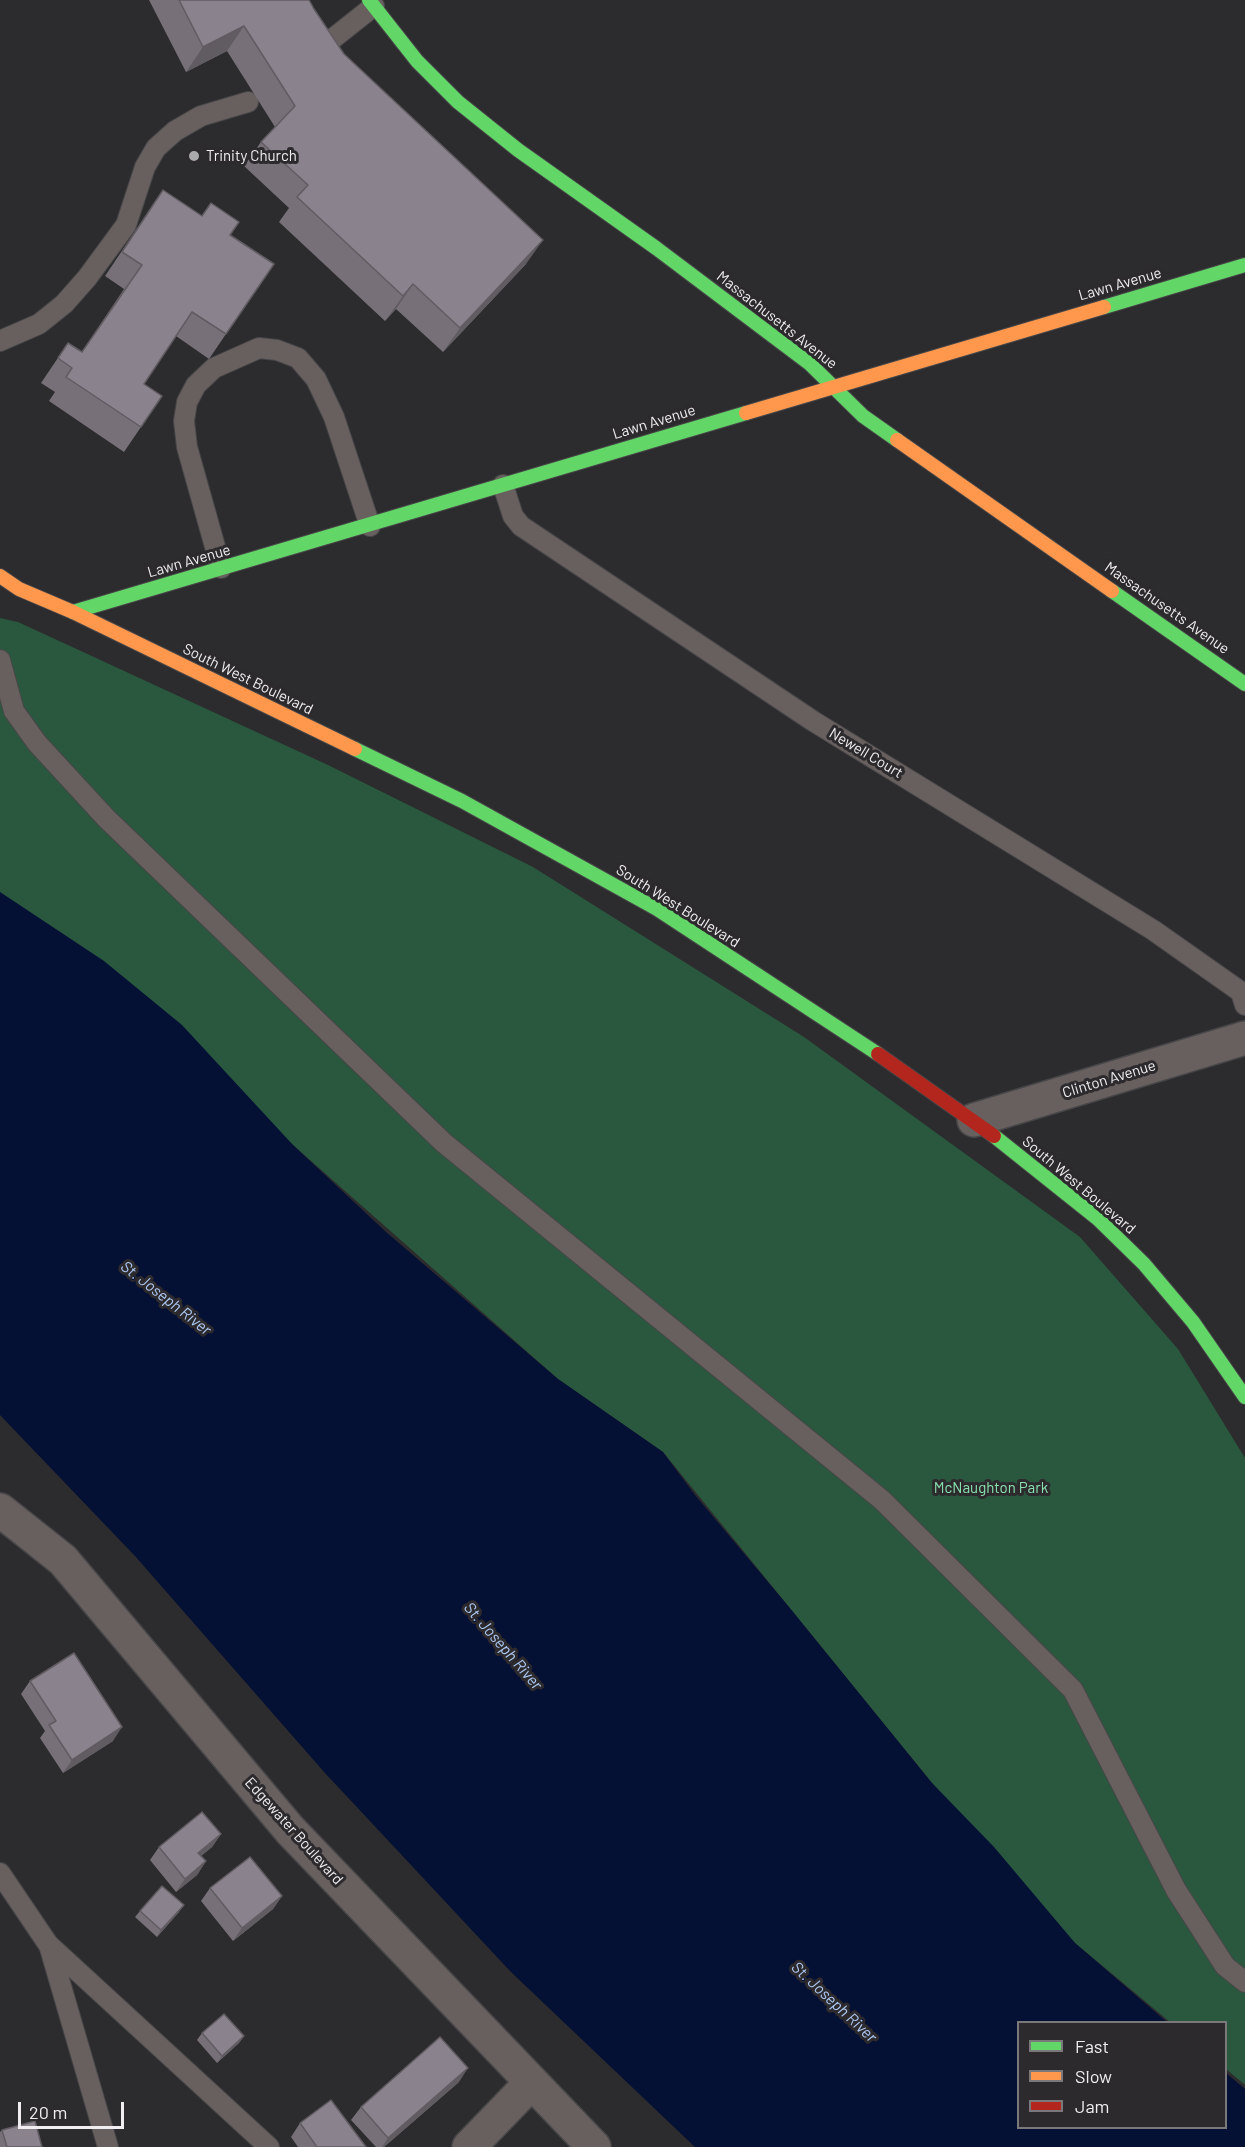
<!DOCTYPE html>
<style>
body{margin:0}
#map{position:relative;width:1245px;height:2147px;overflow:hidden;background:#2c2b2d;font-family:Barlow,sans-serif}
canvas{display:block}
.legend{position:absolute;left:1017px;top:2021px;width:210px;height:108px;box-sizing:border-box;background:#2d2a2e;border:2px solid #7b787c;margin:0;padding:8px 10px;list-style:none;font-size:18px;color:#f0eef1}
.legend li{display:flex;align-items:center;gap:12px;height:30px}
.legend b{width:30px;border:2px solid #7b787c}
.scale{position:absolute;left:18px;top:2102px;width:106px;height:27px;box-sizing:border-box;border:3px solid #f0eef1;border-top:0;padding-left:8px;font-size:18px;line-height:21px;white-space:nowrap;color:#f0eef1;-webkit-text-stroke:4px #2d2a2e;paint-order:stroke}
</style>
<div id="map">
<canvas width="1245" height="2147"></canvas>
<ul class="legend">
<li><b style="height:8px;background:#63d668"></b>Fast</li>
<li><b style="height:8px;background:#ff974d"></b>Slow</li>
<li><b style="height:8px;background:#b3261e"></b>Jam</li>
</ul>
<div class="scale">20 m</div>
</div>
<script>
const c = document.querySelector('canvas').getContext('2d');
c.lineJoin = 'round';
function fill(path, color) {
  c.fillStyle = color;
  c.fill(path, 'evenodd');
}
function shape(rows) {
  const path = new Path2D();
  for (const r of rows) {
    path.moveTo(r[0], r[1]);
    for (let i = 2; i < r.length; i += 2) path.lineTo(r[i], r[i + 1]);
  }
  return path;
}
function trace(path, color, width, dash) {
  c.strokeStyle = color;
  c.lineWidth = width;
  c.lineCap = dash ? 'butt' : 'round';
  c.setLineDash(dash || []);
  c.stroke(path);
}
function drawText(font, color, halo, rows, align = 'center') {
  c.font = font + ' Barlow,sans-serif';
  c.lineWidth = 6;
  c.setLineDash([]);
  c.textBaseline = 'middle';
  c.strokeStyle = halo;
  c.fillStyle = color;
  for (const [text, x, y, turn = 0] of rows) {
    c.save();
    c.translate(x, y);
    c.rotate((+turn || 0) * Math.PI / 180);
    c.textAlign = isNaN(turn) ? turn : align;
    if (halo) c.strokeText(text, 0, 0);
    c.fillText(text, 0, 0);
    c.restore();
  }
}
const green = shape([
 [0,618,18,622,328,765,533,867,804,1037,1080,1237,1178,1349,1245,1458,1245,2085,1226,2069,1226,2022,1170,2022,1075,1943,932,1783,663,1452,558,1379,293,1145,0,894]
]);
const water = shape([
 [0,892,104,961,182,1025,293,1145,386,1232,558,1379,663,1452,695,1495,789,1607,932,1783,994,1847,1075,1943,1167,2022,1018,2022,1018,2128,1226,2128,1226,2073,1245,2089,1245,2147,695,2147,511,1972,325,1773,135,1556,0,1415]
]);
const lane = shape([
 [316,52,374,6],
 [0,341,39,324,64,304,87,278,126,225,145,167,156,148,175,131,201,116,248,102],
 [503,485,513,516,521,526,813,721,1153,930,1241,992,1245,1005],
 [221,568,187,447,184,421,187,402,196,385,214,368,259,348,277,350,298,358,316,379,334,417,370,526],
 [0,660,14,711,37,743,106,818,444,1143,882,1500,1073,1690,1176,1890,1225,1966,1245,1982],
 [0,1873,48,1944,269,2147],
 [49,1945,108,2147]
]);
const street = shape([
 [974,1120,1245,1038],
 [0,1510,63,1560,290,1830,594,2147],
 [469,2147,531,2083]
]);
const fast = shape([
 [369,0,417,61,458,102,518,150,656,248,810,364,863,416,897,440],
 [1104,307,1245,265],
 [1112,591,1245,684],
 [73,612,746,413],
 [355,749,462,801,657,909,878,1054],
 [994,1136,1098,1219,1144,1264,1193,1322,1245,1397]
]);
const slow = shape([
 [746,413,1104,307],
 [897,440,1112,591],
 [0,576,19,589,73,612,355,749]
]);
const jam = shape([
 [878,1054,994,1136]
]);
const wall = shape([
 [149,0,309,0,314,9,344,54,526,264,443,352,396,309,385,321,279,222,289,208,244,166,261,142,275,127,227,51,186,72],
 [163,190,230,235,226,334,209,359,176,336,144,384,141,427,124,452,49,401,55,392,41,383,68,343,82,352,124,289,105,276],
 [30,1681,113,1741,63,1773,40,1738,45,1731,21,1694],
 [221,1834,212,1847,201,1856,206,1861,197,1875,176,1892,150,1860,159,1847],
 [210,1888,282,1896,273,1909,233,1941,201,1901],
 [140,1911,179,1912,157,1937,135,1917],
 [202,2033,244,2036,239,2043,217,2063,197,2040],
 [459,2082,384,2147,376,2147,351,2120,361,2107],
 [300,2123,366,2147,298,2147,291,2137],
 [2,2130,42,2147,0,2147,0,2132]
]);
const shadedWall = shape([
 [244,26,227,51,186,72,203,47],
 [543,240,526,264,443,352,460,328],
 [413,284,396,309,385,321,403,296],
 [122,1727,113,1741,63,1773,72,1760],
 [221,1834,212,1847,189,1866,198,1853],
 [206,1861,197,1875,176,1892,185,1879],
 [282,1896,273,1909,233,1941,242,1928],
 [184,1905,179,1912,157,1937,161,1930],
 [244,2036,239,2043,217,2063,222,2056],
 [468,2068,459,2082,384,2147,382,2147,388,2138]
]);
const building = shape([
 [179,0,309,0,314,9,344,54,543,240,460,328,413,284,403,296,297,197,308,185,261,142,295,106,244,26,203,47,179,0],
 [163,190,202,216,211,203,239,222,230,235,274,264,226,334,192,312,144,384,162,396,141,427,66,377,72,368,58,358,68,343,82,352,142,265,122,252,163,190],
 [74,1653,122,1727,72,1760,49,1725,56,1721,30,1681,74,1653],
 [202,1812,221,1834,198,1853,206,1861,185,1879,159,1847,202,1812],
 [250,1857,282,1896,242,1928,210,1888,250,1857],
 [162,1886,184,1905,161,1930,140,1911,162,1886],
 [224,2014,244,2036,222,2056,202,2033,224,2014],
 [440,2037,468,2068,388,2138,361,2107,440,2037],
 [331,2100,366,2147,317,2147,300,2123,331,2100],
 [35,2121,42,2147,7,2147,2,2130,35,2121]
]);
const markers = [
 [194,156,6,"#abaaac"]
];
const poiNames = [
 ["Trinity Church",206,156]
];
const streetNames = [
 ["Lawn Avenue",1120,284,-16],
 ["Massachusetts Avenue",777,320,38],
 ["Lawn Avenue",654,422,-17],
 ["Lawn Avenue",189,561,-16],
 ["Massachusetts Avenue",1167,608,35],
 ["South West Boulevard",248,679,26],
 ["Newell Court",866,753,31],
 ["South West Boulevard",678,906,32],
 ["Clinton Avenue",1109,1079,-17],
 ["South West Boulevard",1079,1185,40],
 ["Edgewater Boulevard",294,1831,48]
];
const parkNames = [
 ["McNaughton Park",991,1488]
];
const waterNames = [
 ["St. Joseph River",166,1298,38],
 ["St. Joseph River",503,1646,49],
 ["St. Joseph River",834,2002,43]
];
fill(green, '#2a583f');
fill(water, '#041034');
trace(lane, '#474648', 22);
trace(street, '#474648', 36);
trace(fast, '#474648', 16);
trace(slow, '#474648', 16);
trace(jam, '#474648', 16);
trace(lane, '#68605f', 20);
trace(street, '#68605f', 33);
trace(fast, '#63d668', 14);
trace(slow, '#ff974d', 14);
trace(jam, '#b3261e', 14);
fill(wall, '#777078');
fill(shadedWall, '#615b62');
fill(building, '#8a828c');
trace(building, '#615b62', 1.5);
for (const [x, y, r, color] of markers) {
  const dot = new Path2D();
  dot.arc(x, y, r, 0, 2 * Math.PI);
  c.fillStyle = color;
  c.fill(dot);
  trace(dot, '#2d2a2e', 2);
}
drawText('15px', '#f0eef1', '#2d2a2e', poiNames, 'left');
drawText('15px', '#f0eef1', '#2d2a2e', streetNames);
drawText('15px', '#88e1ae', '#2d2a2e', parkNames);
drawText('italic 16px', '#acc9f4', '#2d2a2e', waterNames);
</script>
